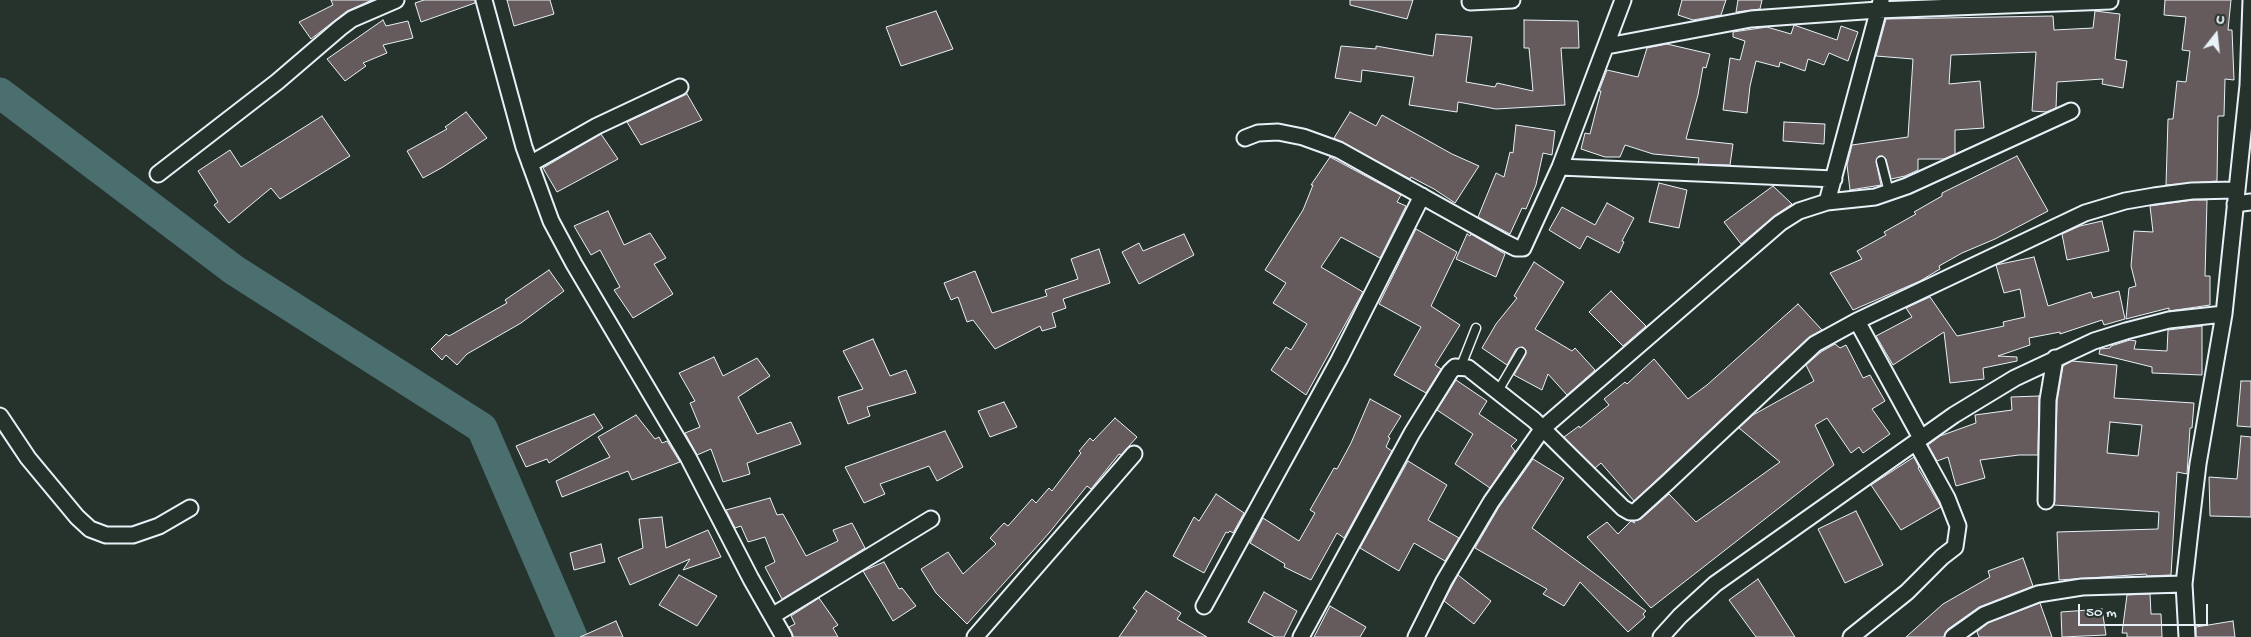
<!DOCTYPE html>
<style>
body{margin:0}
#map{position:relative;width:2251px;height:637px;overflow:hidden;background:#26332d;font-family:"Gochi Hand",sans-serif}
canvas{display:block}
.north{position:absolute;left:2191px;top:10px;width:50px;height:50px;-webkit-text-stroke:4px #26332d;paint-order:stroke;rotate:16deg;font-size:14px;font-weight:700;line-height:20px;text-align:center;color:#e8f1f8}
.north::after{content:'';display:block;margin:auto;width:18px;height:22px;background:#e8f1f8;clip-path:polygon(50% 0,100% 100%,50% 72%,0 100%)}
.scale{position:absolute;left:2078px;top:604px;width:130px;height:22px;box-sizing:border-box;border:2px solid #e8f1f8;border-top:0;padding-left:6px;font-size:15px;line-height:18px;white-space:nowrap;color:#e8f1f8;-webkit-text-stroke:4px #26332d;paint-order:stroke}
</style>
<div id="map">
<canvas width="2251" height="637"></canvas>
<div class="north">U</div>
<div class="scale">50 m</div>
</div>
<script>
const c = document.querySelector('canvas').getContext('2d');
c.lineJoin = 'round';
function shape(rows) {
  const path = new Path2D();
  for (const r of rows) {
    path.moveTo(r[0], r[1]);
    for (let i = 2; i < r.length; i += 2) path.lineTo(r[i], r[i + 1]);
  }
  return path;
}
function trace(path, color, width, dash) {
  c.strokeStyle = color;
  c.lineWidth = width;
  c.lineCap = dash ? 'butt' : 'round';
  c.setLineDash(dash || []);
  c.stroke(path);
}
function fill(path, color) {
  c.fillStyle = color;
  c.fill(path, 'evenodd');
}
const river = shape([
 [0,93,234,270,482,428,572,637]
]);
const building = shape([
 [331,0,372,0,347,11,311,39,299,22,333,5,331,0],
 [424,0,475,0,475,3,421,22,415,3,424,0],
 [507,0,550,0,554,14,514,26,507,0],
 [1350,0,1413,0,1407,19,1350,5,1350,0],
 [1682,0,1726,0,1721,15,1693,20,1678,15,1682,0],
 [1738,0,1762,0,1760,9,1736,12,1738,0],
 [2165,0,2231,0,2228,30,2232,30,2234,80,2225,79,2224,116,2218,116,2217,181,2166,185,2168,119,2173,119,2177,81,2186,82,2190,51,2182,50,2186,17,2164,15,2165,0],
 [936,11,953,49,901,66,886,27,936,11],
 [2095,11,2120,14,2115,59,2127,61,2123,88,2102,84,2103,79,2057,82,2056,108,2046,112,2032,111,2036,52,1951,55,1949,84,1980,81,1984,128,1955,130,1955,154,1944,159,1918,159,1918,170,1905,176,1891,179,1886,159,1883,156,1879,156,1876,162,1881,185,1850,190,1847,165,1852,145,1908,137,1913,59,1876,56,1886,19,2053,16,2054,30,2093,28,2095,11],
 [383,20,386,26,408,21,413,38,383,45,387,53,363,63,366,66,345,81,327,59,383,20],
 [1524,20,1578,21,1579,48,1561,48,1565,105,1496,109,1458,102,1457,112,1409,105,1414,77,1362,70,1361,82,1335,78,1341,46,1376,49,1376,46,1433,56,1436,34,1472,37,1466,82,1495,87,1497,83,1533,91,1529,48,1524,48,1524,20],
 [1794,25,1837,40,1841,26,1858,32,1848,61,1829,53,1824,65,1808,59,1805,71,1780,62,1779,67,1756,61,1750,86,1747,113,1723,110,1730,58,1740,60,1745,41,1733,37,1733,32,1767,27,1791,34,1794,25],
 [1667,44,1710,54,1706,68,1703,67,1698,95,1686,139,1733,144,1730,165,1698,164,1699,158,1653,154,1625,145,1620,157,1605,157,1581,149,1585,133,1590,134,1601,91,1599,91,1607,70,1638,77,1647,48,1667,44],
 [687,94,702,120,641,145,627,122,687,94],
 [466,112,487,138,443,167,423,178,407,151,447,129,445,127,466,112],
 [1350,112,1376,126,1382,115,1452,154,1479,166,1455,203,1434,189,1411,177,1410,179,1334,138,1350,112],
 [322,116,350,156,280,199,271,188,229,223,214,205,218,202,198,171,230,150,241,167,322,116],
 [1784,122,1825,124,1824,144,1783,141,1784,122],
 [1516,125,1555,131,1552,155,1543,153,1536,185,1526,209,1522,208,1510,234,1478,217,1496,173,1504,177,1510,152,1513,153,1516,125],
 [601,134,618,159,557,192,543,168,601,134],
 [2017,156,2048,211,1995,239,1962,253,1939,266,1940,269,1920,281,1853,310,1830,273,1862,259,1857,251,1886,235,1884,232,1916,214,1914,212,1942,196,1942,193,2017,156],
 [1330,157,1401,195,1397,202,1406,206,1380,258,1341,237,1321,267,1363,292,1306,395,1271,370,1286,347,1291,350,1307,324,1273,303,1286,283,1265,270,1303,210,1313,185,1311,185,1330,157],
 [1659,183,1687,190,1679,228,1649,222,1659,183],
 [1773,186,1792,204,1774,216,1741,244,1724,222,1773,186],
 [2193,200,2207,200,2205,276,2210,276,2210,305,2169,311,2169,308,2126,319,2129,288,2136,286,2131,266,2134,231,2153,232,2150,206,2193,200],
 [1607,203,1634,218,1622,241,1624,242,1619,253,1587,236,1580,249,1549,230,1562,207,1595,225,1607,203],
 [608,211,624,245,650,233,666,258,654,264,673,294,633,318,614,290,620,287,600,250,591,255,574,226,608,211],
 [2102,221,2109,251,2067,260,2062,234,2080,226,2102,221],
 [1416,229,1457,252,1431,306,1460,325,1435,365,1441,369,1426,393,1394,375,1421,327,1379,304,1416,229],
 [1184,234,1194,255,1139,284,1122,252,1139,243,1143,251,1184,234],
 [1467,234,1470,236,1471,234,1505,254,1496,277,1456,259,1467,234],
 [1099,249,1110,283,1063,299,1066,308,1052,313,1056,327,1042,331,1040,326,995,349,973,320,967,322,958,297,951,300,944,283,975,271,992,313,1047,296,1045,290,1078,279,1071,259,1099,249],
 [2034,257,2048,306,2091,292,2093,298,2119,291,2125,319,2104,325,2102,320,2060,334,2060,332,2029,338,2030,345,1998,356,2017,357,2017,361,1983,368,1984,379,1950,383,1944,332,1893,365,1876,336,1912,317,1906,308,1930,297,1957,336,2004,326,2003,322,2025,317,2020,289,2004,293,1996,265,2034,257],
 [1534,262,1564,282,1535,329,1572,351,1575,348,1595,370,1567,395,1548,374,1542,390,1514,375,1526,354,1526,350,1523,347,1516,349,1507,365,1482,348,1496,324,1517,298,1514,296,1534,262],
 [549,270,564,291,521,323,467,354,457,365,446,355,442,360,431,349,446,334,449,336,507,303,505,300,549,270],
 [1611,291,1646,326,1623,346,1589,312,1611,291],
 [1798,304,1822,330,1809,337,1634,501,1601,463,1595,468,1564,437,1579,426,1580,428,1609,405,1604,399,1625,382,1627,384,1654,359,1688,399,1707,385,1798,304],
 [2202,326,2202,375,2152,373,2152,367,2099,354,2100,349,2110,348,2111,346,2130,340,2136,341,2134,349,2167,351,2168,330,2202,326],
 [873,339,890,376,906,370,916,393,867,407,870,416,848,424,838,397,863,389,843,351,873,339],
 [1835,344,1840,348,1846,345,1863,378,1870,375,1885,401,1872,409,1890,434,1863,453,1859,447,1851,453,1827,418,1815,425,1834,465,1651,608,1587,537,1607,522,1618,534,1631,521,1635,523,1633,521,1641,519,1669,494,1696,522,1780,462,1739,428,1753,415,1814,381,1806,365,1821,352,1835,344],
 [714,357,723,376,757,358,770,376,738,397,757,434,791,422,801,444,747,463,750,474,723,482,711,449,697,455,685,433,700,427,690,403,695,401,679,373,714,357],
 [2072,361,2117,365,2114,398,2194,403,2192,428,2190,428,2187,474,2177,472,2171,575,2147,576,2146,574,2059,580,2057,532,2158,529,2159,512,2054,505,2057,401,2063,366,2072,361],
 [2110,422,2142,425,2138,456,2107,453,2110,422],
 [1456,380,1487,401,1479,414,1517,440,1511,446,1515,451,1490,488,1455,464,1473,434,1437,410,1456,380],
 [2241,381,2251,381,2251,427,2237,426,2241,381],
 [2039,396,2038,455,2019,455,1980,460,1985,478,1956,486,1948,457,1937,461,1928,445,1940,436,1976,423,1975,415,2012,410,2011,397,2039,396],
 [1370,399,1401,416,1388,437,1390,438,1386,447,1392,451,1344,538,1337,533,1311,580,1284,567,1285,564,1250,543,1263,518,1299,541,1315,513,1310,510,1334,468,1337,469,1351,443,1370,399],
 [1004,402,1017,427,990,437,978,411,1004,402],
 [594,414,603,428,549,463,547,459,526,467,516,446,594,414],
 [636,415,655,439,659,437,662,443,667,441,680,462,632,480,628,471,562,497,556,481,610,457,598,437,636,415],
 [1115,418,1137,437,1121,455,1119,454,1091,489,1087,486,1049,533,967,624,936,593,921,569,948,552,963,574,996,544,990,538,1004,523,1008,526,1032,499,1036,503,1049,488,1052,491,1081,453,1079,451,1090,438,1093,441,1115,418],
 [945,431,963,467,937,481,929,466,880,484,885,494,864,503,845,467,945,431],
 [2241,436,2251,437,2251,517,2210,516,2209,477,2237,479,2241,436],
 [1914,457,1919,467,1918,468,1941,507,1901,530,1871,485,1914,457],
 [1533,459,1564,478,1532,528,1646,611,1643,614,1645,617,1628,632,1580,582,1564,606,1543,594,1547,589,1475,548,1499,507,1533,459],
 [1408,461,1447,485,1428,520,1459,538,1445,561,1414,543,1399,571,1360,548,1408,461],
 [1216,494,1244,513,1233,533,1230,531,1228,533,1226,532,1204,573,1173,556,1194,517,1199,521,1216,494],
 [770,498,777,515,783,514,806,556,838,541,833,530,852,523,865,548,782,599,765,567,775,562,765,537,748,542,741,526,735,528,726,510,770,498],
 [1856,511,1883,565,1845,583,1818,529,1856,511],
 [662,517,666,548,708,530,721,557,683,570,690,559,630,585,618,558,643,548,639,519,662,517],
 [601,544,605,562,574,570,570,553,601,544],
 [2023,558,2033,586,1979,607,1948,629,1944,637,1906,637,1943,604,1990,577,1988,571,2023,558],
 [884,562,899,589,902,588,916,606,893,621,863,571,884,562],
 [679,575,717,596,697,626,659,605,679,575],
 [1458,575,1491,601,1474,624,1444,601,1458,575],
 [1758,579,1795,637,1756,637,1729,600,1758,579],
 [1146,591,1181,613,1177,619,1207,637,1119,637,1137,611,1133,608,1146,591],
 [1264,592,1297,611,1284,637,1275,637,1248,622,1264,592],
 [2150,594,2151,614,2161,614,2162,637,2127,637,2127,633,2122,633,2127,595,2150,594],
 [819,598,838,625,833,628,838,637,793,637,789,627,795,624,791,616,819,598],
 [2040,603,2052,637,1979,637,1977,632,1988,623,2040,603],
 [1330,606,1366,627,1360,637,1314,637,1330,606],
 [2102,609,2106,635,2062,637,2061,612,2102,609],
 [616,621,623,637,580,637,616,621],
 [2233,621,2235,637,2196,637,2196,627,2233,621]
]);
const service = shape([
 [1881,161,1889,192],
 [1461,366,1476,328],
 [1498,391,1521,352]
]);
const minor = shape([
 [484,0,524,147,551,221,574,264,688,457,751,579,784,637],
 [1881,1,1827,202,1875,197,1907,186,2071,111],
 [1470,2,1512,0],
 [1607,46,1751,19,1878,10,2110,1],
 [1245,138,1258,133,1278,132,1303,137,1339,150,1504,242,1516,248,1523,248,1560,167,1623,0],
 [530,164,597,126,680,87],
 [1560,167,1834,179],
 [158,174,277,82,340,28,352,19,396,0],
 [2235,204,2251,202],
 [1857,321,2085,213,2125,201,2154,196,2192,191,2236,190],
 [0,416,28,458,77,517,90,529,106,535,133,535,159,526,190,508],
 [2046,501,2048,400,2055,358],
 [1204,606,1339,360,1422,196],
 [772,616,931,519],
 [975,637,1134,454],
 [1301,637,1412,433,1450,372,1455,367,1468,368,1534,420,1623,508,1630,512,1635,512,1668,482,1815,344,1857,321,1921,438],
 [1416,637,1444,581,1491,502,1543,428,1780,223,1799,211,1827,202],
 [1661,637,1680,616,1715,584,1954,415,2015,378,2094,341,2126,331,2169,320,2224,314],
 [1851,637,1907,592,1942,557,1955,547,1958,526,1947,498,1916,442],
 [1953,637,1984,615,2038,594,2082,587,2184,584],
 [2187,637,2184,584,2190,531,2198,464,2224,314,2248,85,2251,0]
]);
trace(river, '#4a6f6e', 31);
fill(building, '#655a5c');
trace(building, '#e8f1f8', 1);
trace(service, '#e8f1f8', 11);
trace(minor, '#e8f1f8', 19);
trace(service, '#26332d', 8);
trace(minor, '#26332d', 15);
</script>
